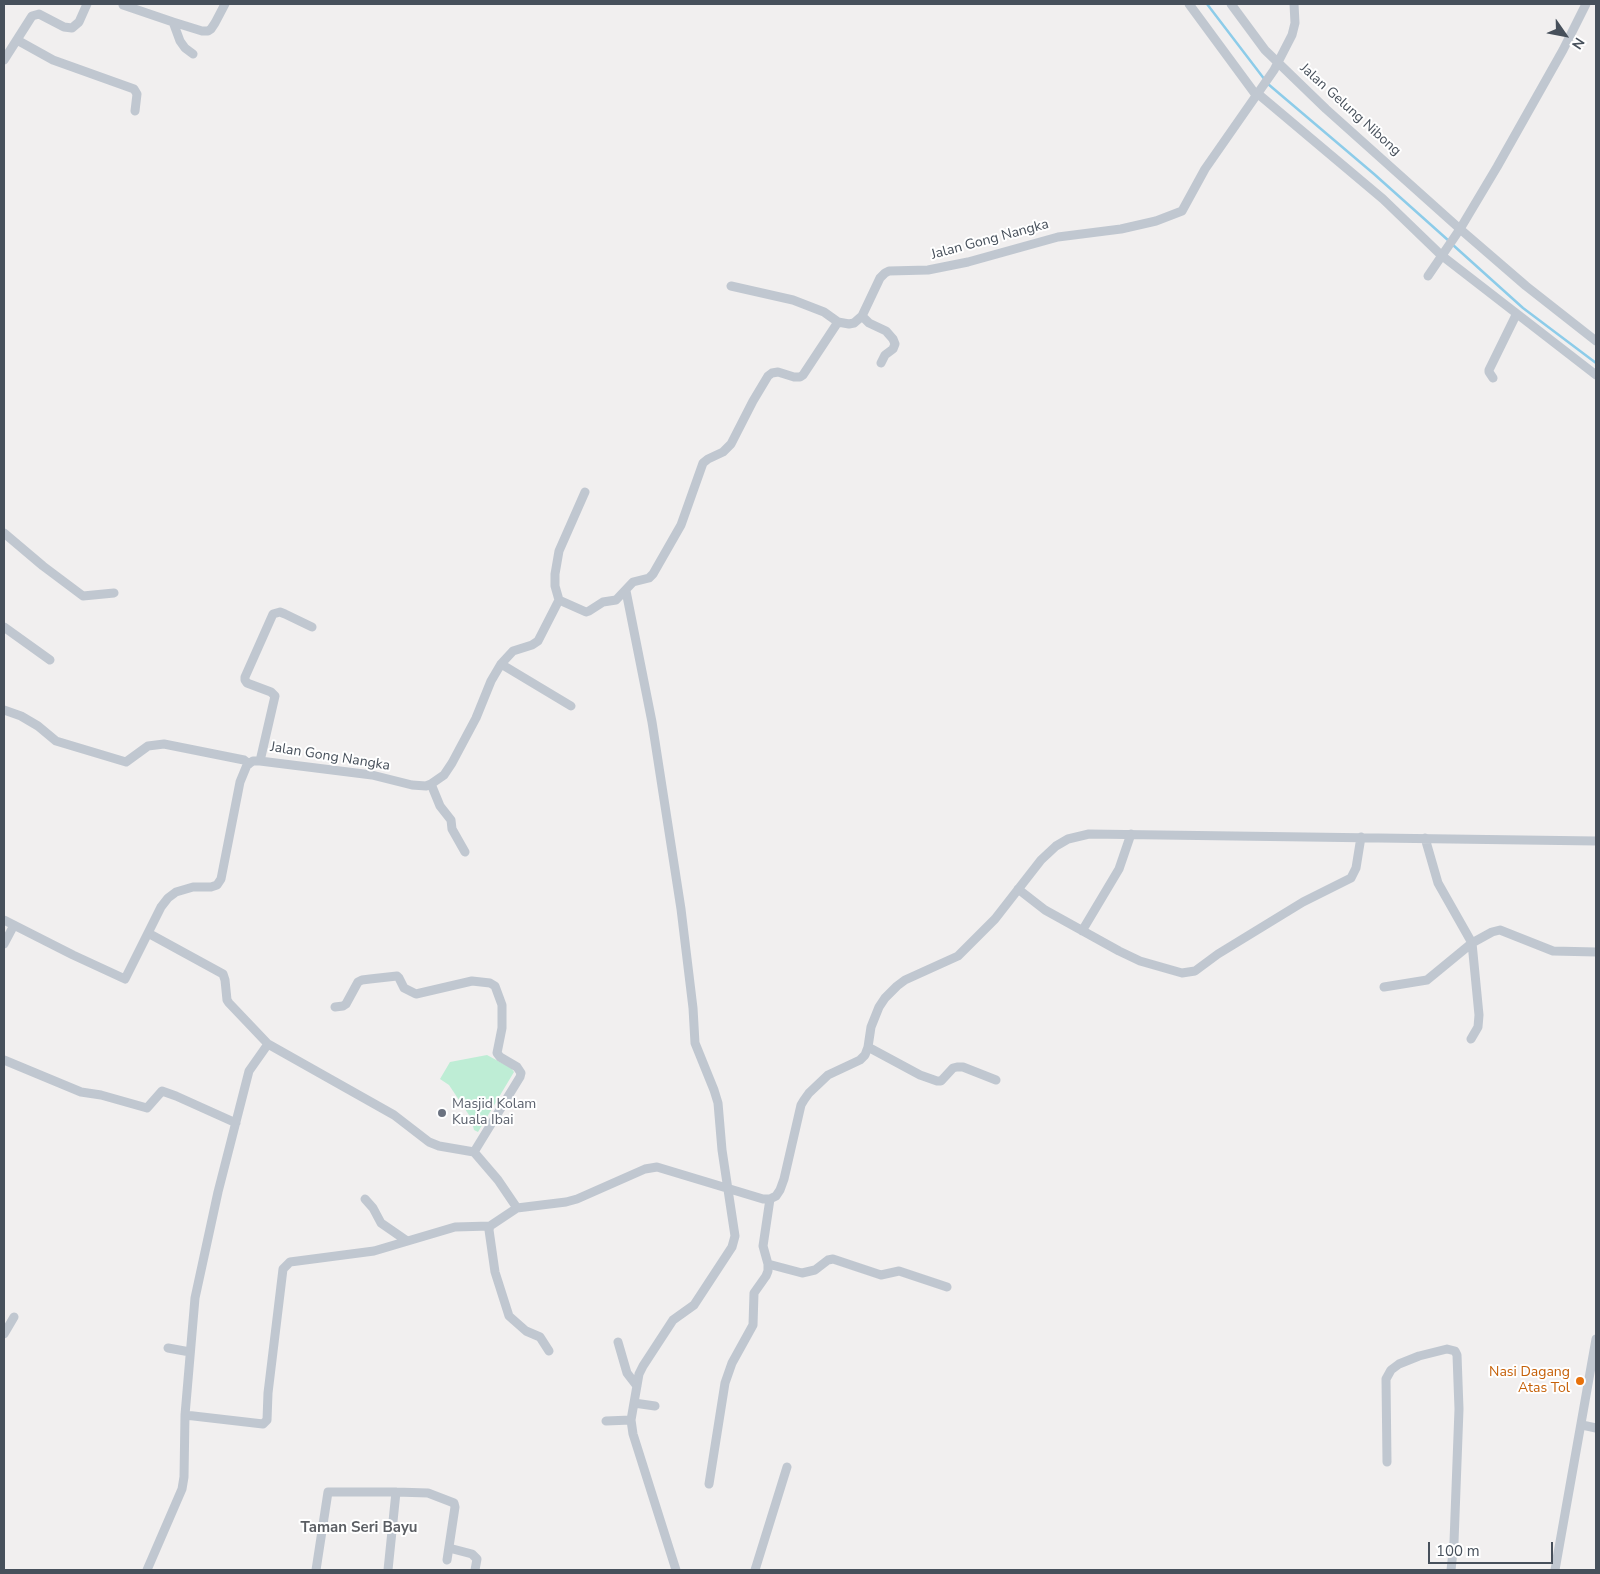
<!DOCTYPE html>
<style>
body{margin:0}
#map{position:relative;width:1600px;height:1574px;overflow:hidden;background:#f1efef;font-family:"Nunito Sans",sans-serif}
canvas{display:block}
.frame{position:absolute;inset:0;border:5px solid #47505b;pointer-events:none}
.north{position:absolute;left:1540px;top:10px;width:50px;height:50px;-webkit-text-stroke:4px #fff;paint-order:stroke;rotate:123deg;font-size:14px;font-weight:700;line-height:20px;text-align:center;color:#47505b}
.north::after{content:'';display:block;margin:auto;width:18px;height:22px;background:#47505b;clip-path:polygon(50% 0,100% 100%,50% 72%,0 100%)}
.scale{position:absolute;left:1428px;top:1542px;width:125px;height:22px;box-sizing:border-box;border:2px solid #47505b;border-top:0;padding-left:6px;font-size:15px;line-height:18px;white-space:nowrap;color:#47505b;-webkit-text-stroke:4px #fff;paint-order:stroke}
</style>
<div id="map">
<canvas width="1600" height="1574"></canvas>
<div class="frame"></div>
<div class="north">N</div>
<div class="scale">100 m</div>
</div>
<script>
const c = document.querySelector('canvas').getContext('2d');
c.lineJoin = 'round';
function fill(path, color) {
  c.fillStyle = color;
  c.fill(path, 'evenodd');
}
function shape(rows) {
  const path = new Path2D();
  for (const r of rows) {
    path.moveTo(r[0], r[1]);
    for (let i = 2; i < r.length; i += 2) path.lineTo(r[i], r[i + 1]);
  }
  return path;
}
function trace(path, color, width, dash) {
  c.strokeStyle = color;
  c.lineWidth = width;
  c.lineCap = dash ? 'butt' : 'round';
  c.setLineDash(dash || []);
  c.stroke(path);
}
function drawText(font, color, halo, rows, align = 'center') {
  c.font = font + ' "Nunito Sans",sans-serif';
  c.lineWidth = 4;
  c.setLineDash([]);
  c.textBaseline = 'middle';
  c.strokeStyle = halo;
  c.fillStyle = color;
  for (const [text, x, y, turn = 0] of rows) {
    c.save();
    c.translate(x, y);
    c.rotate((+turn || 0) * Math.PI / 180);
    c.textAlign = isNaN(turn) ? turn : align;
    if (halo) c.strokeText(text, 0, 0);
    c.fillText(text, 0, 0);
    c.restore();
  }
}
const green = shape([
 [487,1055,511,1068,514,1072,478,1132,474,1130,471,1118,449,1085,440,1079,450,1062]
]);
const stream = shape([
 [1207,4,1265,80],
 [1268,84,1374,174,1449,241],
 [1453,245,1523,308,1596,363]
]);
const minor = shape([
 [1189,4,1256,95],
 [1231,4,1265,50,1326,109,1460,229,1526,286,1596,341],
 [123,5,173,22,180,41,185,48,193,54],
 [173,22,202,31,208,31,211,29,215,23,225,4],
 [17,40,53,60,134,89,137,94,135,111],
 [4,60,32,16,39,14,64,27,72,28,79,22,87,4],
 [1257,93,1383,199,1441,255,1596,375],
 [1428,276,1460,229,1497,167,1563,50,1586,4],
 [731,286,793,300,824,312,838,322],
 [862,316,869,323,886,331,893,339,895,344,893,349,885,355,881,363],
 [1493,378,1489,372,1489,370,1516,315],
 [585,492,559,551,555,574,555,586,559,600,586,612,589,611,603,602,616,600,633,582,649,578,653,574,681,525,703,463,708,459,723,452,731,444,753,401,768,376,772,373,778,372,794,377,800,377,803,375,838,322,849,324,854,323,862,316,880,278,885,273,889,271,928,270,968,262,1058,237,1121,229,1156,221,1182,211,1205,169,1274,70,1292,35,1295,23,1294,4],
 [4,533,43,566,83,596,114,593],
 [626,591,652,722,681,909,693,1008,695,1043,714,1090,718,1103,722,1150,735,1236,732,1247,694,1305,673,1320,643,1366,639,1374,631,1420,633,1434,676,1570],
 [4,627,50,660],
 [501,664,571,706],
 [4,710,21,716,38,726,56,741,126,762,148,746,164,744,244,760,249,764],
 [260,761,275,696,271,692,247,683,245,680,245,677,273,614,280,612,285,614,312,627],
 [431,784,440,806,451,820,452,829,465,852],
 [1425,838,1438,883,1472,943,1479,1015,1478,1027,1471,1039],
 [1018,889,1045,910,1119,951,1140,961,1182,973,1195,971,1218,954,1303,902,1351,878,1356,868,1361,837],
 [4,920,73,955,125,979,161,907,168,898,176,892,193,887,211,887,217,885,221,879,240,782,247,765,253,761,260,761,372,775,412,785,426,786,431,784,444,775,452,763,476,718,491,681,501,664,513,651,532,645,538,641,559,600],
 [1082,931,1119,869,1131,834],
 [4,944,14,925],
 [1384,987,1427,980,1472,943,1492,932,1500,930,1553,951,1596,952],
 [335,1007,343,1006,346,1004,358,982,362,980,370,979,397,976,399,978,404,988,416,994,472,981,490,983,495,986,502,1005,502,1028,497,1053,500,1057,517,1067,521,1073,520,1077,474,1152],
 [268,1044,394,1115,429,1142,439,1146,474,1152,498,1180,517,1208,566,1202,577,1199,645,1169,657,1167,763,1199,770,1199,776,1196,780,1190,784,1179,801,1105,804,1100,809,1093,828,1075,860,1060,865,1055,868,1047,871,1027,879,1007,885,998,897,986,905,980,958,956,995,919,1041,860,1056,846,1068,839,1089,834,1596,841],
 [868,1047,920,1075,937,1081,941,1081,953,1068,957,1067,963,1067,996,1080],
 [4,1060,81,1092,101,1095,147,1108,162,1091,176,1096,236,1123],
 [365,1199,373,1208,381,1223,407,1241],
 [517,1208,490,1226,489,1230,495,1272,509,1316,526,1331,540,1337,549,1351],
 [768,1264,802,1273,815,1270,828,1260,833,1259,881,1275,899,1271,947,1287],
 [4,1334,14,1317],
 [618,1342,627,1373,637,1386],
 [168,1348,190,1352],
 [634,1403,655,1406],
 [185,1415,263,1424,267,1420,268,1393,283,1269,290,1262,374,1251,455,1227,490,1226],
 [606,1421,631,1420],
 [1582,1425,1596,1428],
 [1387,1462,1386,1379,1391,1370,1399,1364,1419,1356,1447,1349,1455,1351,1457,1355,1459,1409,1454,1542,1451,1570],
 [709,1484,725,1383,732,1363,753,1325,754,1293,766,1276,768,1271,768,1264,763,1246,770,1199],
 [449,1548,472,1554,477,1559,475,1570],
 [147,1570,182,1489,184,1477,185,1415,195,1298,218,1192,249,1071,268,1044,229,1003,227,1000,225,980,223,974,148,933],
 [316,1570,328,1492,396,1492,428,1493,454,1503,455,1507,447,1560],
 [388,1570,396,1492],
 [755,1570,787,1467],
 [1555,1570,1596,1339]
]);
const markers = [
 [442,1113,5,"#6b7280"],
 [1580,1381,5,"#e8710a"]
];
const streetNames = [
 ["Jalan Gelung Nibong",1350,110,42],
 ["Jalan Gong Nangka",990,240,-15],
 ["Jalan Gong Nangka",330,757,9]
];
const worshipNames = [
 ["Masjid Kolam",452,1105],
 ["Kuala Ibai",452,1121]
];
const foodNames = [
 ["Nasi Dagang",1570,1373],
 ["Atas Tol",1570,1389]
];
const neighbourhoodNames = [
 ["Taman Seri Bayu",359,1528]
];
fill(green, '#beedd5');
trace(stream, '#8dcce9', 2.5);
trace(minor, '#c0c7d0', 9);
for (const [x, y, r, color] of markers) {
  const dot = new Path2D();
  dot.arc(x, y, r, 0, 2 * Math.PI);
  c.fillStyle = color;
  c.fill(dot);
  trace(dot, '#fff', 2);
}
drawText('14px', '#47505b', '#fff', streetNames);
drawText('14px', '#5b616d', '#fff', worshipNames, 'left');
drawText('14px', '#c56008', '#fff', foodNames, 'right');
drawText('bold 15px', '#5b5e63', '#fff', neighbourhoodNames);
</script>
